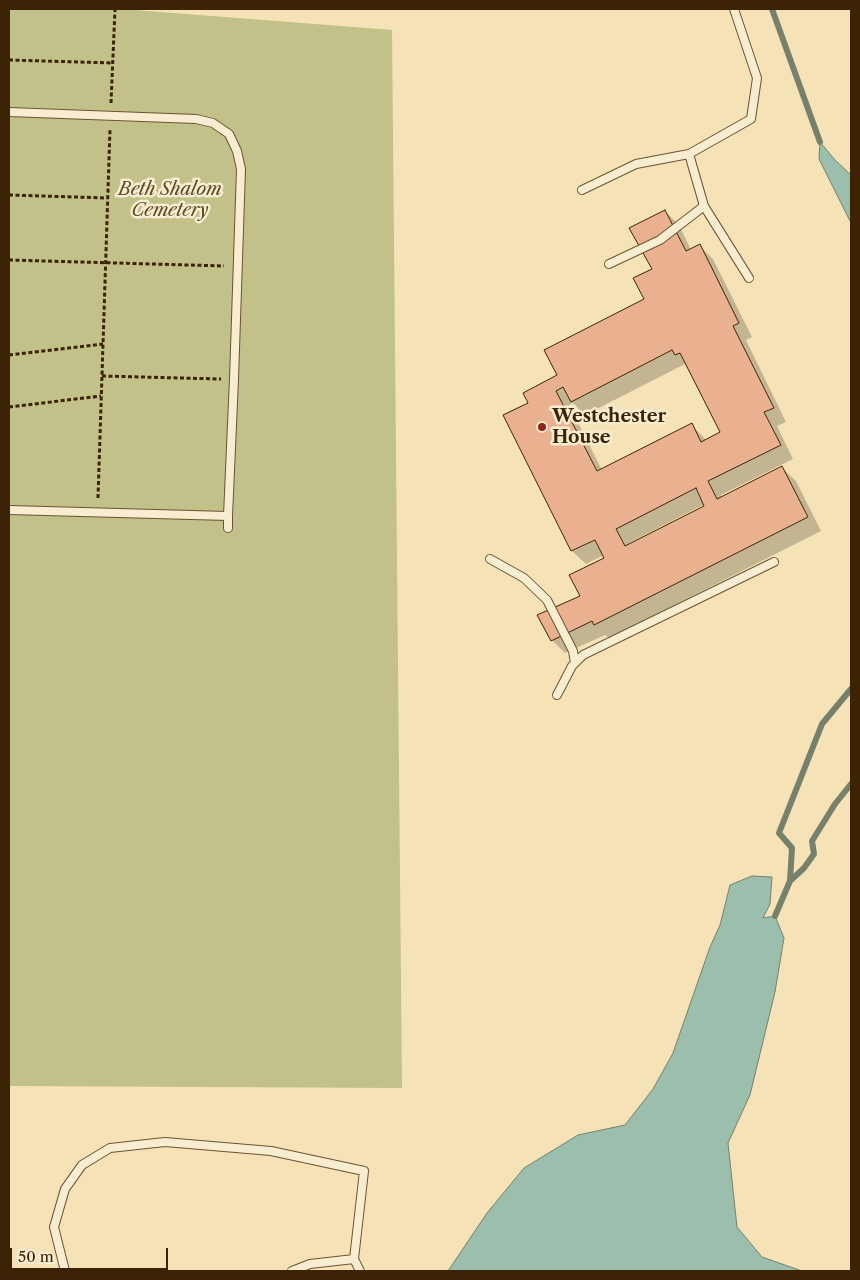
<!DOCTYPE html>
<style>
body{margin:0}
#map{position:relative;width:860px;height:1280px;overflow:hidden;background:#f5e3b7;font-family:"Libre Caslon Text",serif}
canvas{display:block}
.frame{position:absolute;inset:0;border:10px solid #3d2305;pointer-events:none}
.scale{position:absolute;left:10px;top:1248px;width:158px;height:22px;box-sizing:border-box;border:2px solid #3d2305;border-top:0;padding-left:6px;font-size:15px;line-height:18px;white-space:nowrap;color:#3d2305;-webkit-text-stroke:4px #f8edd0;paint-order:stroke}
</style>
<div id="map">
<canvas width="860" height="1280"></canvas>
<div class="frame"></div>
<div class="scale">50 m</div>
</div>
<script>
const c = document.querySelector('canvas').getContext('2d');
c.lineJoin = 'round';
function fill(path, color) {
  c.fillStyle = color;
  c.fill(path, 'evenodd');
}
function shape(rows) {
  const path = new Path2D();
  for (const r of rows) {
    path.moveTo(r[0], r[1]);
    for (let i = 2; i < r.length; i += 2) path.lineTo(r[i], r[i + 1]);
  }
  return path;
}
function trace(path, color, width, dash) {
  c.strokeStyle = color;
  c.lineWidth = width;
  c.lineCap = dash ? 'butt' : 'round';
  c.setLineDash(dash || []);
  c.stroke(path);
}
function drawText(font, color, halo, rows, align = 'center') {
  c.font = font + ' "Libre Caslon Text",serif';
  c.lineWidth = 5;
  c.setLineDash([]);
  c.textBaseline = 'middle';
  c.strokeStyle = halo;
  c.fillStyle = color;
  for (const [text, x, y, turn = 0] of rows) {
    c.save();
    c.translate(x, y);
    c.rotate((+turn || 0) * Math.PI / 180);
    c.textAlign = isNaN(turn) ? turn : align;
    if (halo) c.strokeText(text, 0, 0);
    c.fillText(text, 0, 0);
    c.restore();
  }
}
const green = shape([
 [9,9,122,9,392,30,402,1088,9,1086]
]);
const water = shape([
 [820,142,835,160,851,175,851,223,819,159,820,142],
 [752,876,772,877,770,904,763,918,775,916,784,938,775,992,750,1095,728,1143,737,1227,762,1257,802,1271,448,1271,487,1213,524,1168,578,1135,625,1125,653,1089,673,1053,710,947,720,925,730,885,752,876]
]);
const shadow = shape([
 [665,211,679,225,691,250,699,246,713,259,752,337,746,340,786,422,777,426,793,459,721,495,722,498,782,468,796,481,821,531,609,638,605,635,565,653,552,640,605,558,604,555,586,564,572,551,505,416,529,403,558,376,646,300],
 [685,364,722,432,706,440,691,424,602,470,569,405,573,403,585,415],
 [705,504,706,506,630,545,629,543]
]);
const stream = shape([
 [772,9,820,142],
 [790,881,804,868,814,854,812,841,835,804,851,784],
 [775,916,790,881,792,848,779,833,822,724,851,689]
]);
const building = shape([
 [665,210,686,251,700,244,739,323,733,326,774,408,764,412,781,445,708,481,717,499,782,466,808,517,594,625,592,621,551,641,537,615,580,596,569,575,604,558,595,540,571,551,503,415,528,403,523,393,557,375,544,350,644,299,633,278,652,269,629,228,665,210],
 [672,350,675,355,680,353,720,432,701,442,692,423,597,471,556,391,563,387,571,402,672,350],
 [696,488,704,506,625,546,616,529,696,488]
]);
const path = shape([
 [9,60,113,63],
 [111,103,115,9],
 [9,195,108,198],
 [9,260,224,266],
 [9,355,103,344],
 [102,376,221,379],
 [9,407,101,396],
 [98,498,110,129]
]);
const service = shape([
 [9,112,196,119,213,123,229,134,237,151,241,169,234,379,228,516,9,510],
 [689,154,704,206,749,278],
 [582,190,636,164,689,154,751,119,757,78,734,9],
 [609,264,660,240,704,206],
 [228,516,228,528],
 [490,559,524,578,547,600,573,651,575,663],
 [557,695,572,666,583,655,774,562],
 [354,1259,360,1271],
 [65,1271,54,1227,65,1189,82,1165,110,1148,165,1142,271,1151,364,1171,354,1259],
 [292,1271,310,1264,354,1259]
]);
const markers = [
 [542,427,5,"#8f2418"]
];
const parkNames = [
 ["Beth Shalom",170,190],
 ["Cemetery",170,211]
];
const poiNames = [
 ["Westchester",552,417],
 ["House",552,438]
];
fill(green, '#c2c189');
fill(water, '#9cbead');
trace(water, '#76806a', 1);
fill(shadow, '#0003');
trace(stream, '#76806a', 6);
fill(building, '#eab191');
trace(building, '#3d2305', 1);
trace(service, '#6b5332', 10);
trace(path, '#3d2305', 3, [4, 2.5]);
trace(service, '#f8edd0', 8);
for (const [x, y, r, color] of markers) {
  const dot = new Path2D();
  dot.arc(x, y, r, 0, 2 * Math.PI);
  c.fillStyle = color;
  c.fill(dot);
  trace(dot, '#f8edd0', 2);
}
drawText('italic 18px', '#5e4a26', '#f8edd0', parkNames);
drawText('bold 18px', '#3d2305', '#f8edd0', poiNames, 'left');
</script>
